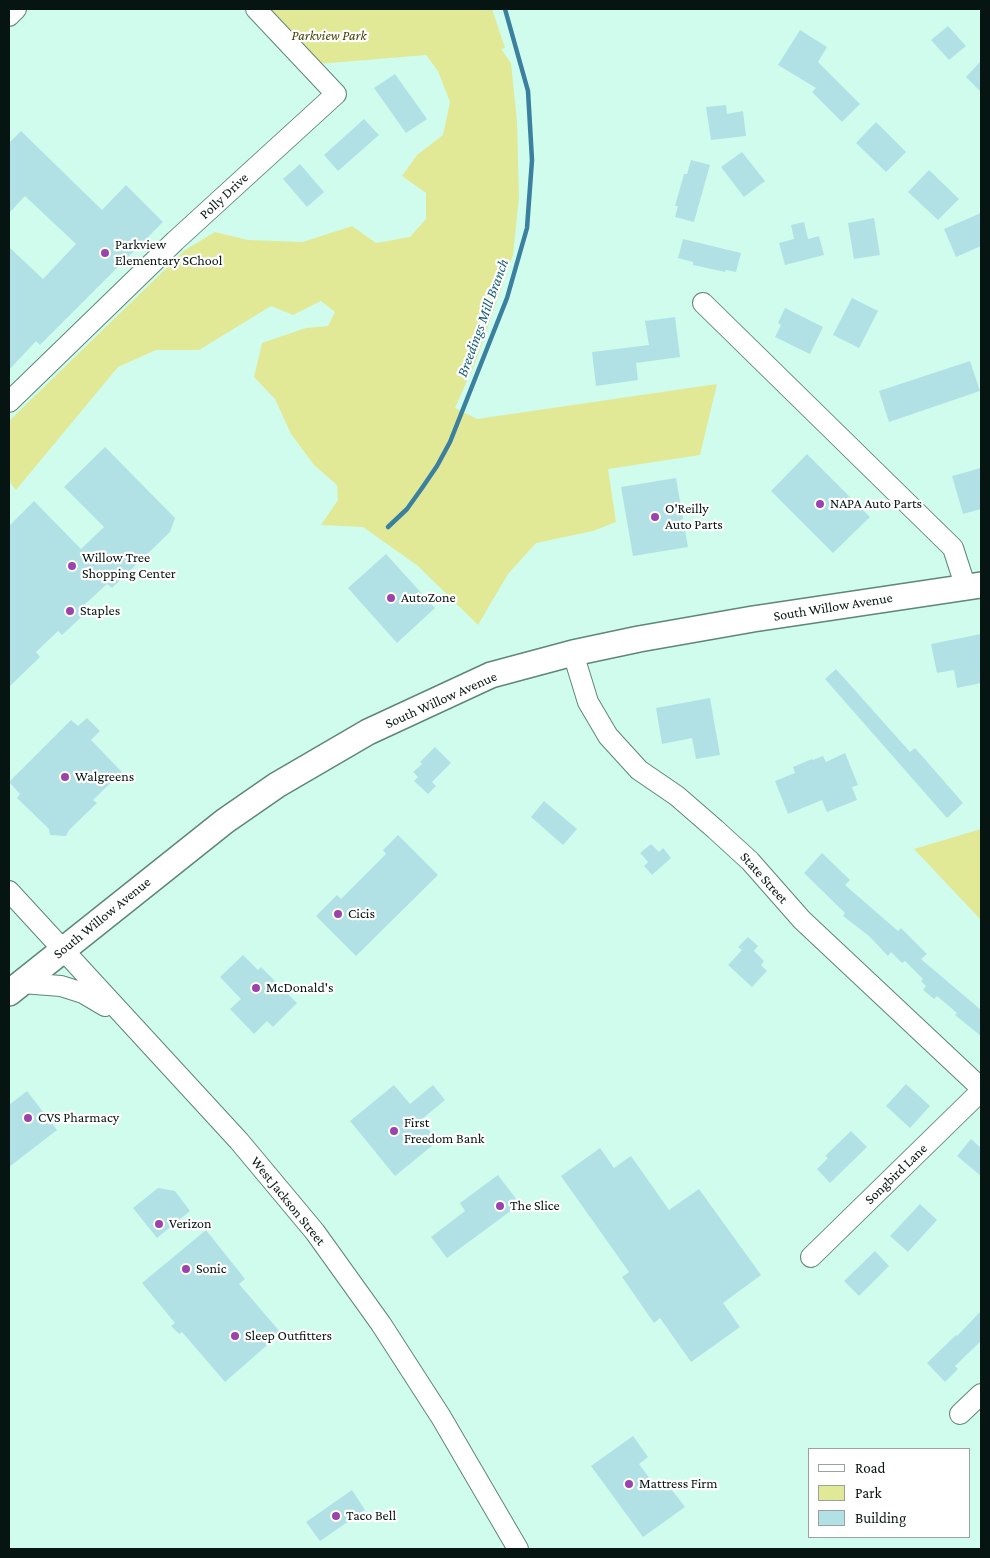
<!DOCTYPE html>
<style>
body{margin:0}
#map{position:relative;width:990px;height:1558px;overflow:hidden;background:#d0fced;font-family:"Crimson Pro",serif}
canvas{display:block}
.frame{position:absolute;inset:0;border:10px solid #061511;pointer-events:none}
.legend{position:absolute;left:808px;top:1448px;width:162px;height:90px;box-sizing:border-box;background:#fff;border:1px solid #9ba1a0;margin:0;padding:6px 9px;list-style:none;font-size:15px;color:#061511}
.legend li{display:flex;align-items:center;gap:10px;height:25px}
.legend b{width:25px;border:1px solid #9ba1a0}
</style>
<div id="map">
<canvas width="990" height="1558"></canvas>
<div class="frame"></div>
<ul class="legend">
<li><b style="height:6px;background:#fff"></b>Road</li>
<li><b style="height:14px;background:#e1e997"></b>Park</li>
<li><b style="height:14px;background:#b2e1e5"></b>Building</li>
</ul>
</div>
<script>
const c = document.querySelector('canvas').getContext('2d');
c.lineJoin = 'round';
function fill(path, color) {
  c.fillStyle = color;
  c.fill(path, 'evenodd');
}
function shape(rows) {
  const path = new Path2D();
  for (const r of rows) {
    path.moveTo(r[0], r[1]);
    for (let i = 2; i < r.length; i += 2) path.lineTo(r[i], r[i + 1]);
  }
  return path;
}
function trace(path, color, width, dash) {
  c.strokeStyle = color;
  c.lineWidth = width;
  c.lineCap = dash ? 'butt' : 'round';
  c.setLineDash(dash || []);
  c.stroke(path);
}
function drawText(font, color, halo, rows, align = 'center') {
  c.font = font + ' "Crimson Pro",serif';
  c.lineWidth = 4.5;
  c.setLineDash([]);
  c.textBaseline = 'middle';
  c.strokeStyle = halo;
  c.fillStyle = color;
  for (const [text, x, y, turn = 0] of rows) {
    c.save();
    c.translate(x, y);
    c.rotate((+turn || 0) * Math.PI / 180);
    c.textAlign = isNaN(turn) ? turn : align;
    if (halo) c.strokeText(text, 0, 0);
    c.fillText(text, 0, 0);
    c.restore();
  }
}
const green = shape([
 [266,9,492,9,505,48,501,49,511,63,517,121,519,197,513,255,475,363,455,408,477,419,717,384,700,455,608,469,616,522,593,531,536,543,508,574,478,625,418,566,363,527,321,525,338,500,337,485,314,465,291,434,275,399,254,377,262,343,306,328,328,326,335,312,321,301,293,315,271,306,199,350,156,350,118,367,16,490,11,484,9,476,9,421,185,250,215,232,248,240,303,242,352,226,376,243,410,237,426,219,426,193,402,176,417,155,443,135,450,102,438,71,426,55,318,64],
 [981,829,981,920,914,849]
]);
const stream = shape([
 [388,527,407,509,422,488,437,466,450,442,507,298,527,228,532,160,528,91,505,9]
]);
const building = shape([
 [948,26,966,46,949,60,931,40],
 [800,30,827,47,818,62,860,104,842,122,812,92,816,88,778,65],
 [981,61,981,92,966,77],
 [395,74,427,119,406,133,374,88],
 [726,105,727,114,743,111,746,136,711,140,706,107],
 [364,119,379,135,338,171,324,155],
 [876,122,906,152,886,172,856,143],
 [21,131,102,210,126,185,163,222,40,345,36,341,9,370,9,247,43,279,76,244,25,196,9,213,9,143],
 [742,152,765,181,744,197,721,167],
 [691,160,710,165,694,222,675,217,678,206,675,206,684,174,687,174],
 [300,164,324,192,307,207,283,179],
 [929,170,959,199,938,220,908,192],
 [981,213,981,246,956,257,944,229],
 [874,218,880,255,854,259,848,223],
 [804,222,808,239,819,236,824,255,785,265,779,243,794,239,791,225],
 [683,239,741,253,736,272,726,270,725,272,693,265,693,262,678,258],
 [852,298,878,311,859,348,833,335],
 [785,308,823,327,810,354,775,337,781,325,778,323],
 [675,317,680,357,636,363,638,380,596,386,592,352,649,345,645,321],
 [970,361,980,391,889,422,879,391],
 [105,447,175,518,170,532,112,588,107,584,84,605,89,610,62,635,58,631,36,652,40,657,9,687,9,526,34,501,81,549,104,527,64,487],
 [807,454,870,517,833,553,771,491],
 [981,468,981,509,963,514,952,476],
 [676,478,688,547,633,556,621,487],
 [386,554,435,608,397,643,348,588],
 [981,634,981,683,957,688,954,670,937,673,931,644],
 [836,669,910,752,915,748,963,803,947,818,825,679],
 [710,698,720,755,696,759,692,738,662,744,656,708],
 [87,718,100,731,91,740,122,772,93,800,97,803,69,830,66,836,50,835,49,829,17,798,20,794,9,782,71,720,78,726],
 [435,747,451,763,432,782,436,786,428,794,414,781,418,777,413,772,422,764,420,762],
 [845,753,858,785,852,787,857,800,827,812,822,800,788,814,775,781,795,773,793,767,812,759,813,760,823,756,826,762],
 [544,801,577,829,563,845,531,817],
 [398,835,438,875,356,956,316,916,337,895,341,899,386,854,383,850],
 [651,844,659,852,663,848,671,858,652,875,644,866,648,862,640,853],
 [822,853,850,880,845,885,898,931,901,928,927,954,921,959,981,1010,981,1036,955,1015,957,1013,937,996,934,999,923,990,926,986,921,981,923,979,905,961,902,963,891,952,888,956,869,936,843,916,845,913,804,873],
 [748,937,758,946,754,951,764,961,761,965,767,971,752,987,728,965,742,950,738,947],
 [243,955,258,970,261,967,297,1003,273,1027,267,1021,254,1034,230,1009,241,999,220,977],
 [906,1084,930,1106,910,1128,886,1106],
 [394,1085,410,1104,433,1085,445,1100,421,1120,438,1141,395,1176,350,1121],
 [27,1091,57,1130,9,1167,9,1105],
 [851,1131,867,1147,830,1183,817,1169,828,1158,825,1156],
 [971,1139,981,1148,981,1176,957,1156],
 [600,1148,614,1168,631,1156,669,1210,699,1189,761,1275,723,1303,740,1327,691,1362,660,1318,654,1323,622,1277,629,1272,561,1176],
 [498,1175,520,1204,447,1258,431,1237,465,1211,460,1203],
 [158,1188,175,1191,190,1211,157,1238,133,1208],
 [920,1204,937,1220,908,1252,890,1236],
 [206,1230,245,1279,239,1284,281,1333,225,1382,182,1332,179,1334,171,1326,175,1323,142,1283],
 [875,1251,889,1266,859,1296,844,1281],
 [981,1311,981,1341,955,1366,958,1369,945,1382,927,1363,956,1335,957,1336],
 [633,1436,648,1457,639,1464,656,1487,665,1481,685,1507,643,1537,591,1466],
 [352,1490,365,1510,320,1541,306,1522]
]);
const minor = shape([
 [9,16,16,9],
 [703,303,953,548,966,588],
 [9,402,175,241,336,94,256,9],
 [573,653,588,702,608,736,639,770,677,796,715,829,750,861,802,920,981,1088],
 [9,891,239,1141,315,1232,381,1324,441,1417,518,1549],
 [22,983,61,986,83,993,105,1006],
 [811,1257,981,1091],
 [960,1414,981,1394]
]);
const major = shape([
 [9,993,225,821,277,785,368,732,491,675,573,653,639,639,753,619,981,585]
]);
const markers = [
 [105,253,5,"#9c42ad"],
 [820,504,5,"#9c42ad"],
 [655,517,5,"#9c42ad"],
 [72,566,5,"#9c42ad"],
 [391,598,5,"#9c42ad"],
 [70,611,5,"#9c42ad"],
 [65,777,5,"#9c42ad"],
 [338,914,5,"#9c42ad"],
 [256,988,5,"#9c42ad"],
 [28,1118,5,"#9c42ad"],
 [394,1131,5,"#9c42ad"],
 [500,1206,5,"#9c42ad"],
 [159,1224,5,"#9c42ad"],
 [186,1269,5,"#9c42ad"],
 [235,1336,5,"#9c42ad"],
 [629,1484,5,"#9c42ad"],
 [336,1516,5,"#9c42ad"]
];
const parkNames = [
 ["Parkview Park",329,36]
];
const streetNames = [
 ["Polly Drive",224,196,-43],
 ["South Willow Avenue",833,607,-9],
 ["South Willow Avenue",441,700,-24],
 ["State Street",764,878,48],
 ["South Willow Avenue",102,918,-39],
 ["Songbird Lane",896,1174,-44],
 ["West Jackson Street",288,1201,51]
];
const poiNames = [
 ["Parkview",115,245],
 ["Elementary SChool",115,261],
 ["NAPA Auto Parts",830,504],
 ["O'Reilly",665,509],
 ["Auto Parts",665,525],
 ["Willow Tree",82,558],
 ["Shopping Center",82,574],
 ["AutoZone",401,598],
 ["Staples",80,611],
 ["Walgreens",75,777],
 ["Cicis",348,914],
 ["McDonald's",266,988],
 ["CVS Pharmacy",38,1118],
 ["First",404,1123],
 ["Freedom Bank",404,1139],
 ["The Slice",510,1206],
 ["Verizon",169,1224],
 ["Sonic",196,1269],
 ["Sleep Outfitters",245,1336],
 ["Mattress Firm",639,1484],
 ["Taco Bell",346,1516]
];
const waterNames = [
 ["Breedings Mill Branch",483,318,-70]
];
fill(green, '#e1e997');
trace(stream, '#3b819f', 4.5);
fill(building, '#b2e1e5');
trace(minor, '#5e8679', 22);
trace(major, '#5e8679', 28);
trace(minor, '#fff', 20);
trace(major, '#fff', 25);
for (const [x, y, r, color] of markers) {
  const dot = new Path2D();
  dot.arc(x, y, r, 0, 2 * Math.PI);
  c.fillStyle = color;
  c.fill(dot);
  trace(dot, '#fff', 2);
}
drawText('italic 14px', '#404300', '#fff', parkNames);
drawText('14px', '#061511', '#fff', streetNames);
drawText('14px', '#061511', '#fff', poiNames, 'left');
drawText('italic 15px', '#155d7c', '#fff', waterNames);
</script>
